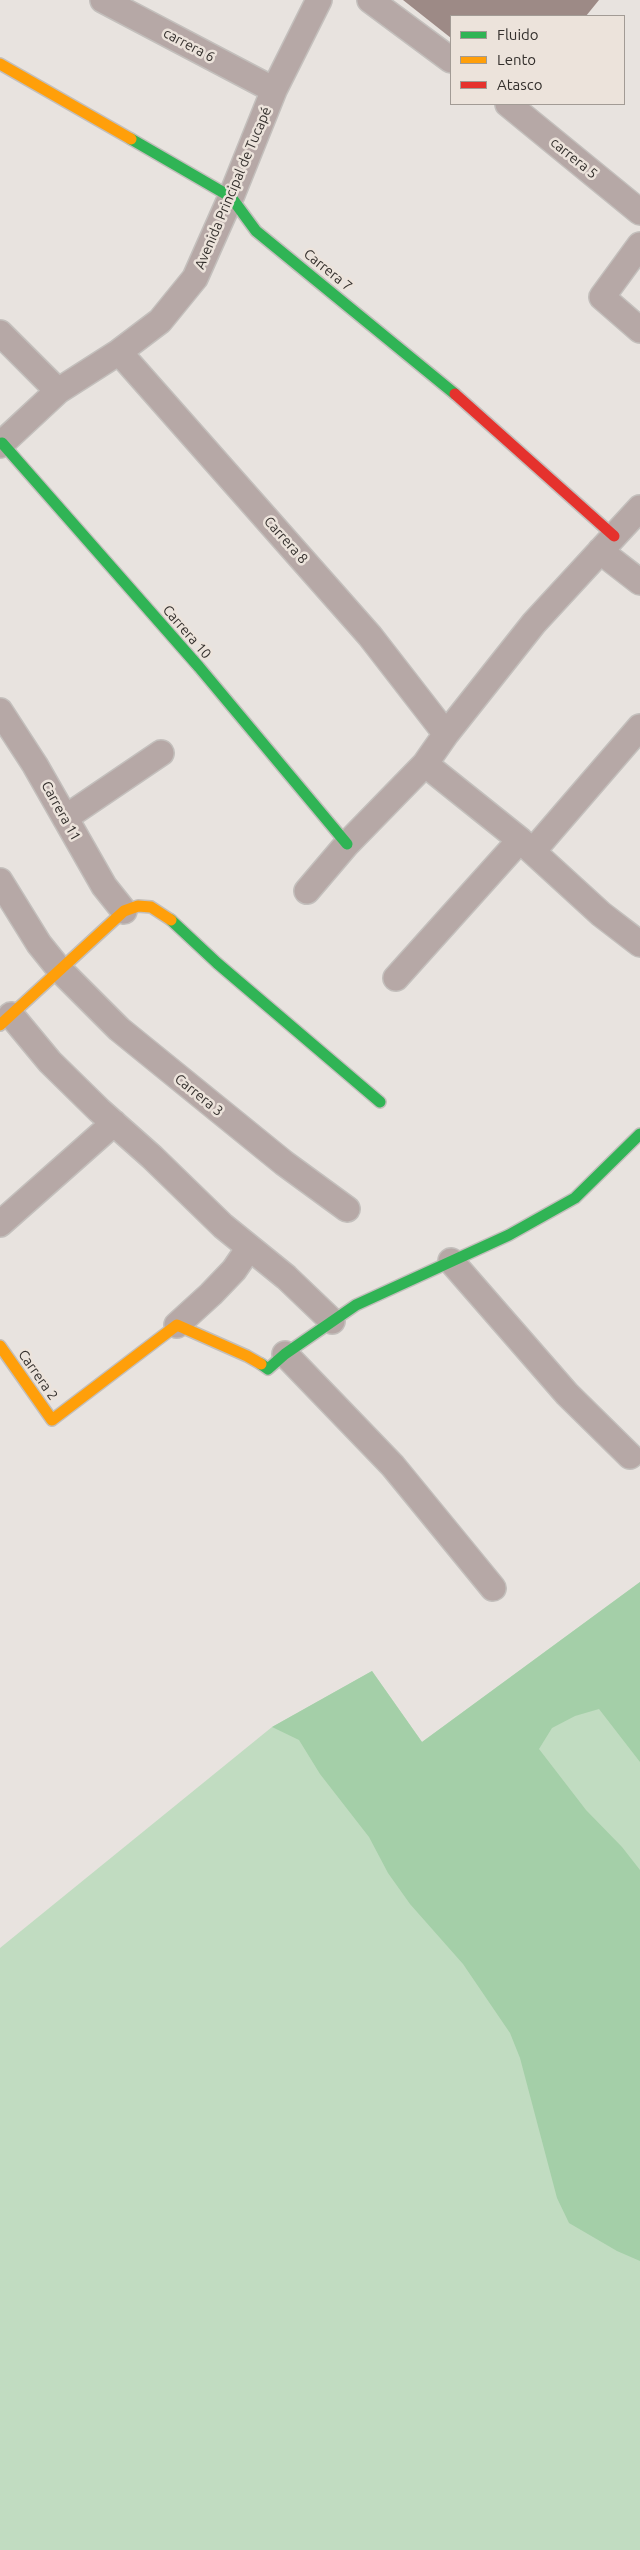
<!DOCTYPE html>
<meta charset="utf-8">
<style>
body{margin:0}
#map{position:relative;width:640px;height:2550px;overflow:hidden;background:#e8e3df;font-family:Ubuntu,sans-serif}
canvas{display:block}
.legend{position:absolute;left:450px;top:15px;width:175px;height:90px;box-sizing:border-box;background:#ece3db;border:1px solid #a29b95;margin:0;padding:6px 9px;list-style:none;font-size:15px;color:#332f2c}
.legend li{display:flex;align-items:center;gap:10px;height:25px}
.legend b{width:25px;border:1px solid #a29b95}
</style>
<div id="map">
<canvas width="640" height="2550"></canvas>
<ul class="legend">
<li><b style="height:6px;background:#30b455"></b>Fluido</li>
<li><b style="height:6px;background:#ff9f0a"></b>Lento</li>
<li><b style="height:6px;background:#e5322d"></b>Atasco</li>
</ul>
</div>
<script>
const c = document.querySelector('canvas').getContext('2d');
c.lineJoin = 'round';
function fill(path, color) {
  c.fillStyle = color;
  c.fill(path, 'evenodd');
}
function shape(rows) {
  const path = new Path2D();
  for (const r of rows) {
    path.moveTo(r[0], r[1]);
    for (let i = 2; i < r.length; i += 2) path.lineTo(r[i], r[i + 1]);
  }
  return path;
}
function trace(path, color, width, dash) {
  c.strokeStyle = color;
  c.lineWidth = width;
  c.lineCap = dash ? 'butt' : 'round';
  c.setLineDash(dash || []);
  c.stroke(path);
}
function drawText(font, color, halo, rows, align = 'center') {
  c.font = font + ' Ubuntu,sans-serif';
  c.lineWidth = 5;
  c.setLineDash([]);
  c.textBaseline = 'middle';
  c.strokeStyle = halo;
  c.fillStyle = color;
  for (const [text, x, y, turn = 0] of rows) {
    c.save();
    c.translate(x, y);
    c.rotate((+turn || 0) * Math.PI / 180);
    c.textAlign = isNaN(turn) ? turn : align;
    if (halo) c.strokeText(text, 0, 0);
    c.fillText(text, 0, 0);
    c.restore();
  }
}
const green = shape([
 [640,1582,640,2550,0,2550,0,1948,272,1727,372,1671,422,1742]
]);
const forest = shape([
 [640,1582,640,1762,599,1709,575,1716,552,1728,539,1749,586,1810,622,1847,640,1870,640,2261,617,2251,569,2223,557,2198,520,2058,510,2033,463,1964,410,1904,388,1873,369,1837,320,1774,299,1740,272,1727,372,1671,422,1742]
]);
const building = shape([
 [403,0,599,0,586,16,451,16,451,38]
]);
const street = shape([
 [103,0,274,90],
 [370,0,451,60],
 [508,104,640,212],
 [640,245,602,297,640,330],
 [0,333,58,391],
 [119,352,370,636,446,734],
 [0,445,58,391,119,352,160,321,195,278,231,197,274,90,319,0],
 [600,551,640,582],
 [0,711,35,765,104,886,124,911],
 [425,764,520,840,601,914,640,944],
 [65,818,161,753],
 [533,851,640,727],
 [0,881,39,944,60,970,119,1029,284,1163,347,1209],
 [307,891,347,844,425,764,446,734,534,623,640,508],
 [396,978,520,840],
 [11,1015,50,1062,99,1110,152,1157,223,1226,286,1277,332,1321],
 [0,1224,114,1123],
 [451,1261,567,1394,630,1456],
 [177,1325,211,1294,234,1270,249,1248],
 [285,1354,393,1466,493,1588]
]);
const fast = shape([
 [131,139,231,197,256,231,455,394],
 [2,443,199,667,347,844],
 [171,920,217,963,380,1102],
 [261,1364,268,1369,285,1354,356,1305,509,1235,575,1198,640,1134]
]);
const slow = shape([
 [0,64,131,139],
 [0,1025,124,911,138,906,151,907,171,920],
 [0,1346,52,1420,177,1325,247,1356,261,1364]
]);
const jam = shape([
 [455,394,614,536]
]);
const streetNames = [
 ["carrera 6",189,45,28],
 ["carrera 5",574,158,39],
 ["Avenida Principal de Tucapé",233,188,-67],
 ["Carrera 7",328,270,39],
 ["Carrera 8",286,540,48],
 ["Carrera 10",187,632,49],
 ["Carrera 11",61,811,61],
 ["Carrera 3",199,1095,39],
 ["Carrera 2",38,1375,55]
];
fill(green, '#c1dcc1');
fill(forest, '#a4cfa8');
fill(building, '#9d8a86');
trace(street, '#c3bfbc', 28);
trace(fast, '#c3bfbc', 14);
trace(slow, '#c3bfbc', 14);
trace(jam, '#c3bfbc', 14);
trace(street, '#b6a8a6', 25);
trace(fast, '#30b455', 11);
trace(slow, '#ff9f0a', 11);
trace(jam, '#e5322d', 11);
drawText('14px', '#332f2c', '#ece3db', streetNames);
</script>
